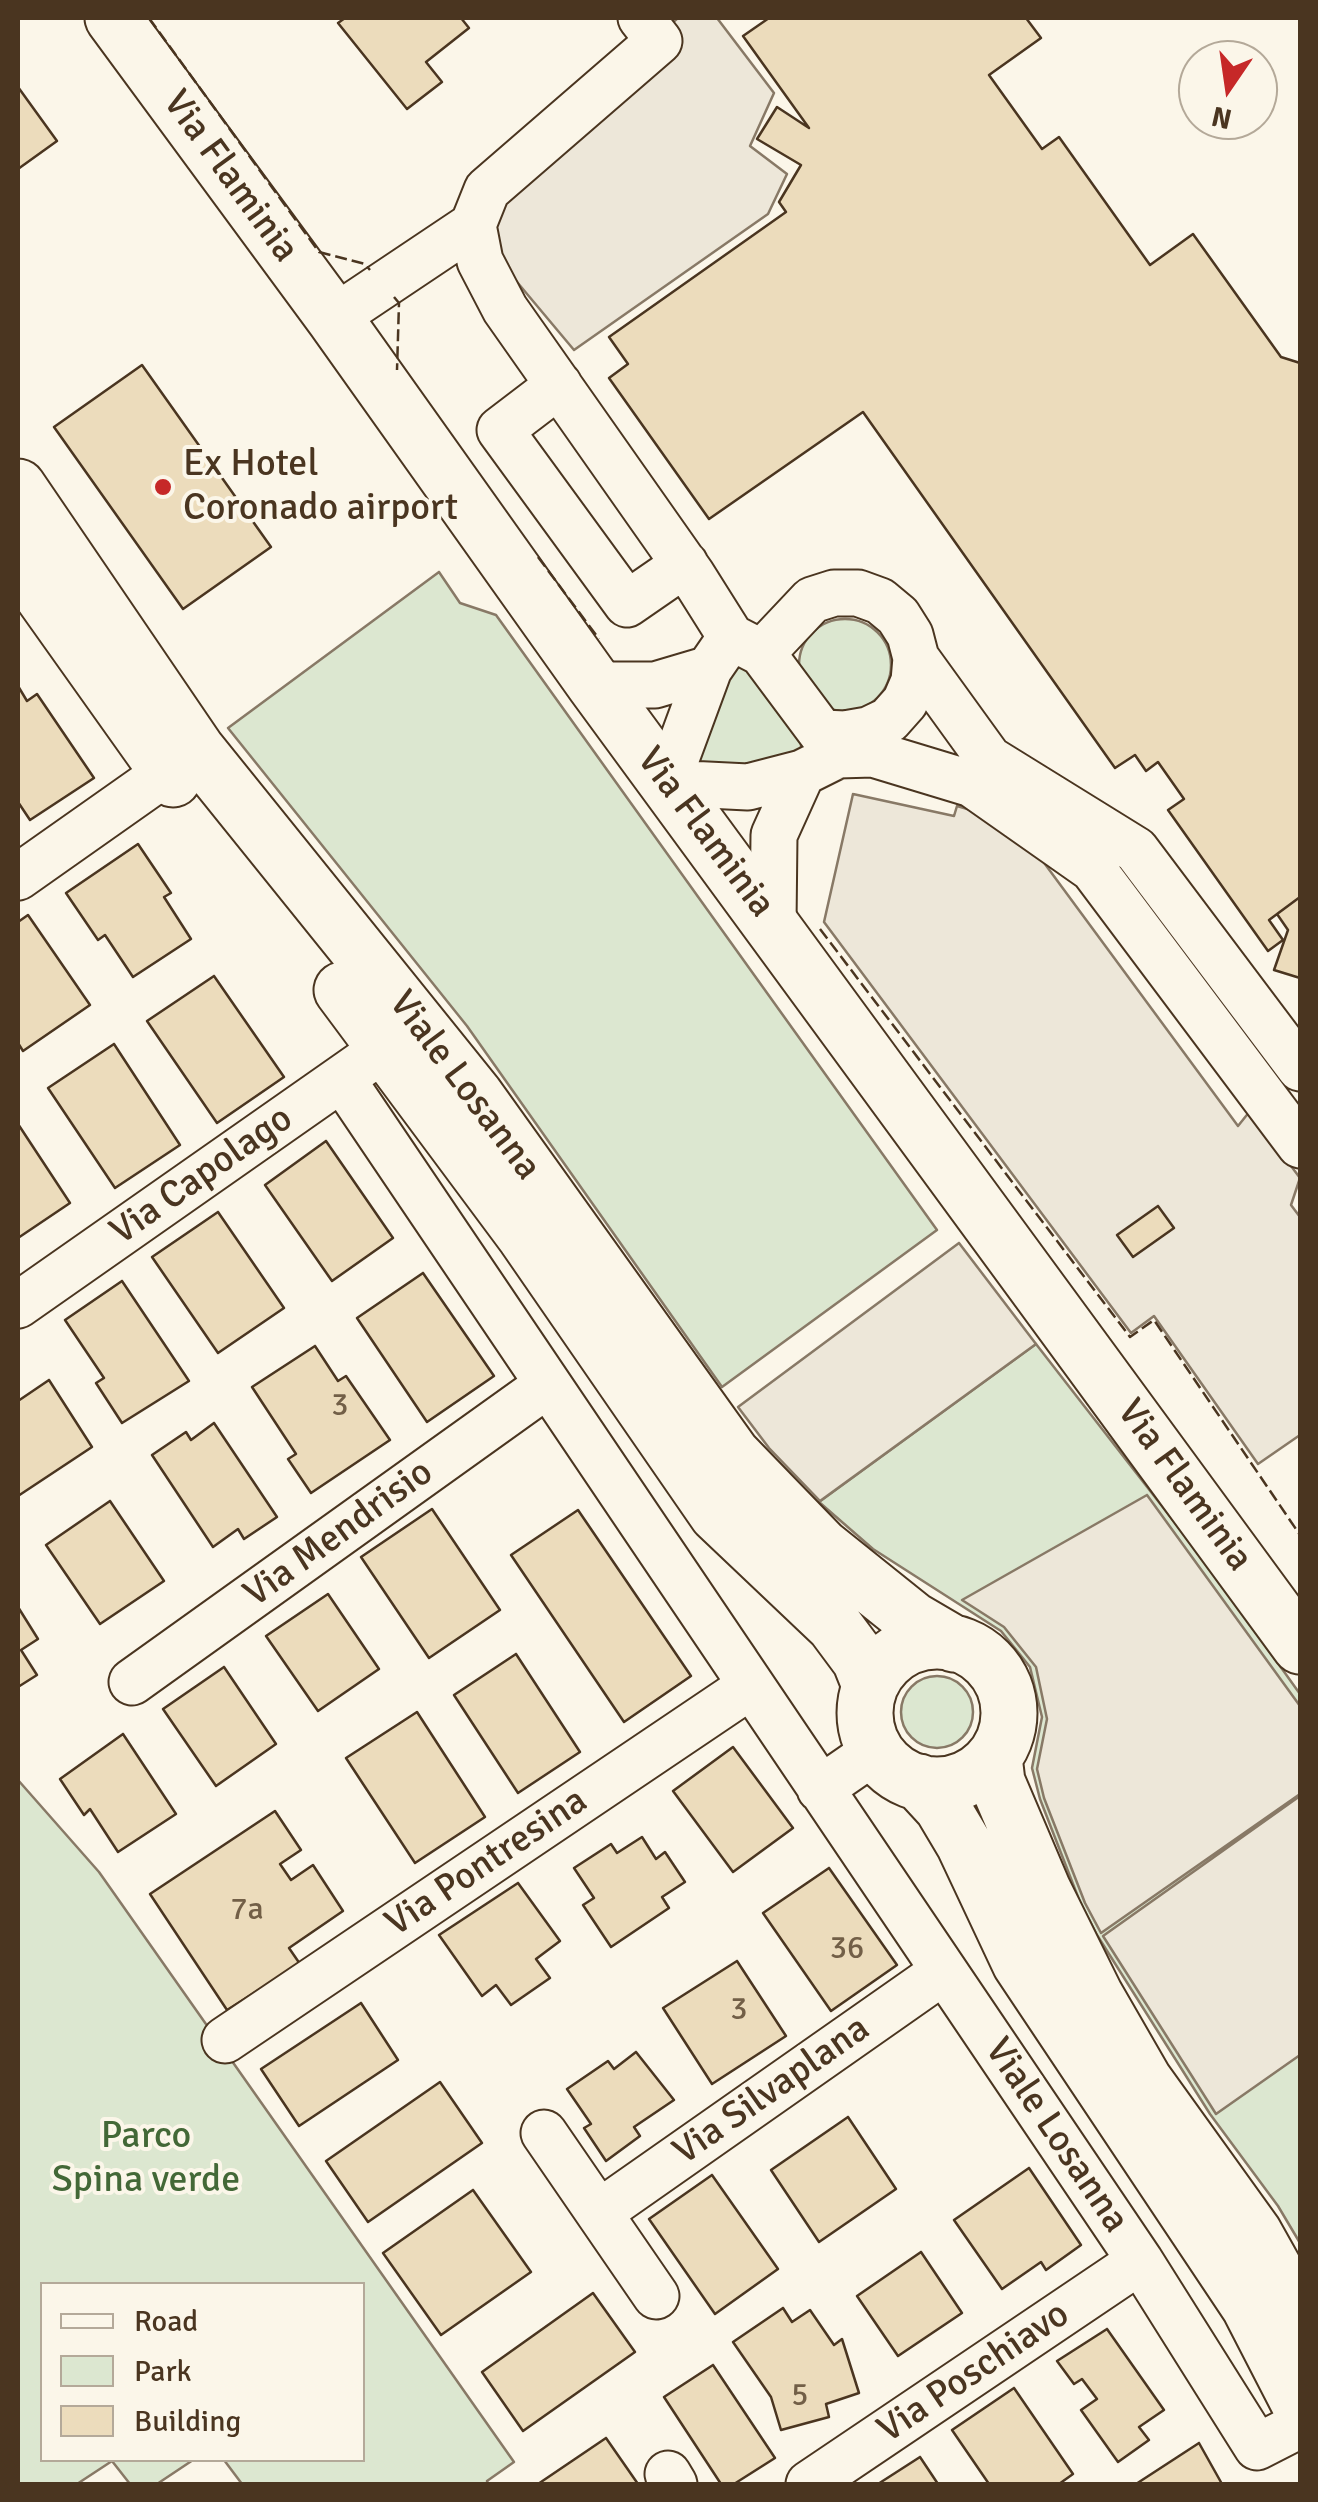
<!DOCTYPE html>
<style>
body{margin:0}
#map{position:relative;width:1318px;height:2502px;overflow:hidden;background:#fbf6e9;font-family:Signika,sans-serif}
canvas{display:block}
.frame{position:absolute;inset:0;border:20px solid #4a3520;pointer-events:none}
.legend{position:absolute;left:40px;top:2282px;width:325px;height:180px;box-sizing:border-box;background:#fbf6e9;border:2px solid #b4a999;margin:0;padding:12px 18px;list-style:none;font-size:30px;color:#4a3520}
.legend li{display:flex;align-items:center;gap:20px;height:50px}
.legend b{width:50px;border:2px solid #b4a999}
.north{position:absolute;left:1178px;top:40px;width:100px;height:100px;box-sizing:border-box;background:#fbf6e9;border:2px solid #b4a999;border-radius:50%;rotate:193deg;font-size:28px;font-weight:700;line-height:40px;text-align:center;color:#4a3520}
.north::after{content:'';display:block;margin:auto;width:35px;height:45px;background:#c62828;clip-path:polygon(50% 0,100% 100%,50% 72%,0 100%)}
</style>
<div id="map">
<canvas width="1318" height="2502"></canvas>
<div class="frame"></div>
<ul class="legend">
<li><b style="height:12px;background:#fbf6e9"></b>Road</li>
<li><b style="height:28px;background:#dce7d0"></b>Park</li>
<li><b style="height:28px;background:#ecdcbc"></b>Building</li>
</ul>
<div class="north">N</div>
</div>
<script>
const c = document.querySelector('canvas').getContext('2d');
c.lineJoin = 'round';
function fill(path, color) {
  c.fillStyle = color;
  c.fill(path, 'evenodd');
}
function shape(rows) {
  const path = new Path2D();
  for (const r of rows) {
    if (r.length === 3) {
      path.moveTo(r[0] + r[2], r[1]);
      path.arc(r[0], r[1], r[2], 0, 2 * Math.PI);
      continue;
    }
    path.moveTo(r[0], r[1]);
    for (let i = 2; i < r.length; i += 2) path.lineTo(r[i], r[i + 1]);
  }
  return path;
}
function trace(path, color, width, dash) {
  c.strokeStyle = color;
  c.lineWidth = width;
  c.lineCap = dash ? 'butt' : 'round';
  c.setLineDash(dash || []);
  c.stroke(path);
}
function drawText(font, color, halo, rows, align = 'center') {
  c.font = font + ' Signika,sans-serif';
  c.lineWidth = 8;
  c.setLineDash([]);
  c.textBaseline = 'middle';
  c.strokeStyle = halo;
  c.fillStyle = color;
  for (const [text, x, y, turn = 0] of rows) {
    c.save();
    c.translate(x, y);
    c.rotate((+turn || 0) * Math.PI / 180);
    c.textAlign = isNaN(turn) ? turn : align;
    if (halo) c.strokeText(text, 0, 0);
    c.fillText(text, 0, 0);
    c.restore();
  }
}
const green = shape([
 [439,572,460,603,496,615,937,1230,722,1387,467,1026,228,728,439,572],
 [845,665,46],
 [741,665,750,669,801,739,801,751,741,774,700,764,695,748,731,668,741,665],
 [1036,1344,1207,1564,1300,1694,1300,2243,1278,2206,1210,2114,1097,1935,1080,1902,1040,1799,1032,1768,1042,1717,1030,1667,1001,1631,873,1549,819,1502,1036,1344],
 [937,1712,36],
 [18,1780,99,1872,514,2462,487,2481,488,2484,242,2484,224,2460,362,2460,362,2284,42,2284,42,2460,193,2460,157,2484,130,2484,112,2461,77,2484,18,2484,18,1780]
]);
const parking = shape([
 [678,18,717,18,774,93,750,146,787,174,768,214,574,350,455,208,678,18],
 [853,794,954,816,957,806,988,815,1042,860,1238,1126,1250,1111,1300,1178,1291,1205,1300,1217,1300,1435,1258,1464,1154,1316,1131,1333,824,922,853,794],
 [959,1243,1036,1344,820,1501,769,1448,738,1407,959,1243],
 [1147,1495,1300,1706,1300,1794,1101,1933,1085,1903,1044,1798,1037,1769,1047,1719,1036,1667,1004,1627,962,1600,1147,1495],
 [1300,1796,1300,2055,1216,2114,1103,1936,1300,1796]
]);
const building = shape([
 [345,18,461,18,469,28,426,62,442,82,407,109,338,23,345,18],
 [769,18,1026,18,1041,38,989,75,1042,149,1059,137,1150,265,1193,234,1281,357,1300,363,1300,897,1269,920,1283,940,1268,951,1168,810,1184,799,1158,762,1146,771,1135,755,1115,768,863,412,709,519,609,378,628,364,609,337,786,212,779,202,801,165,757,139,777,107,809,128,743,36,769,18],
 [18,87,57,141,18,169,18,87],
 [142,365,271,547,183,609,54,427,142,365],
 [18,686,27,701,37,694,94,778,30,820,18,802,18,686],
 [138,844,171,893,164,897,191,939,133,977,105,935,98,940,66,893,138,844],
 [1300,897,1300,978,1274,970,1288,930,1277,914,1300,897],
 [28,915,90,1005,23,1051,18,1043,18,922,28,915],
 [214,976,284,1077,217,1123,147,1021,214,976],
 [114,1044,180,1145,115,1188,48,1088,114,1044],
 [18,1124,70,1203,18,1238,18,1124],
 [326,1141,393,1238,332,1281,265,1185,326,1141],
 [1158,1206,1174,1228,1133,1257,1117,1235,1158,1206],
 [218,1212,284,1308,218,1353,152,1257,218,1212],
 [423,1273,494,1376,427,1422,357,1318,423,1273],
 [122,1281,189,1381,122,1423,96,1383,104,1378,65,1320,122,1281],
 [315,1346,338,1381,346,1376,390,1440,311,1493,288,1459,296,1454,252,1387,315,1346],
 [49,1380,92,1447,18,1496,18,1401,49,1380],
 [214,1423,277,1517,244,1539,238,1529,213,1547,152,1455,186,1432,191,1440,214,1423],
 [110,1501,164,1581,100,1624,46,1545,110,1501],
 [432,1509,500,1610,429,1658,361,1557,432,1509],
 [578,1510,691,1676,624,1722,511,1555,578,1510],
 [328,1594,379,1669,318,1711,266,1636,328,1594],
 [18,1607,38,1639,21,1650,37,1675,18,1687,18,1607],
 [516,1654,580,1752,518,1793,454,1695,516,1654],
 [224,1667,276,1744,216,1786,163,1709,224,1667],
 [417,1712,485,1817,415,1863,346,1758,417,1712],
 [123,1734,176,1814,118,1852,90,1809,84,1815,60,1779,123,1734],
 [733,1747,793,1828,733,1872,673,1791,733,1747],
 [275,1811,301,1850,280,1864,291,1880,313,1865,343,1911,289,1948,300,1964,227,2010,150,1894,275,1811],
 [642,1837,656,1859,665,1852,685,1882,662,1897,669,1908,611,1947,583,1905,594,1898,574,1868,611,1844,617,1853,642,1837],
 [829,1868,897,1965,831,2011,763,1913,829,1868],
 [518,1883,560,1941,536,1959,550,1978,511,2005,496,1985,482,1996,439,1935,518,1883],
 [737,1961,786,2036,712,2084,663,2008,737,1961],
 [361,2003,398,2060,299,2126,261,2069,361,2003],
 [636,2052,674,2100,634,2127,640,2136,606,2161,584,2128,591,2124,567,2089,608,2061,614,2069,636,2052],
 [440,2082,482,2143,368,2222,326,2161,440,2082],
 [848,2117,896,2189,819,2242,771,2170,848,2117],
 [1029,2168,1081,2245,1046,2270,1041,2262,1002,2289,954,2220,1029,2168],
 [712,2175,778,2269,715,2314,649,2219,712,2175],
 [473,2190,531,2272,441,2335,383,2253,473,2190],
 [921,2252,962,2313,898,2356,857,2296,921,2252],
 [593,2293,635,2352,523,2431,482,2372,593,2293],
 [783,2308,792,2322,810,2310,834,2345,842,2339,859,2393,826,2404,829,2417,781,2430,771,2397,733,2342,783,2308],
 [1107,2329,1164,2410,1139,2427,1149,2440,1118,2462,1081,2410,1097,2399,1082,2379,1074,2384,1057,2361,1107,2329],
 [713,2365,775,2458,734,2484,721,2484,664,2397,713,2365],
 [1014,2388,1073,2474,1059,2484,989,2484,952,2430,1014,2388],
 [606,2438,638,2484,538,2484,606,2438],
 [1199,2443,1222,2484,1136,2484,1199,2443],
 [920,2457,938,2484,878,2484,920,2457]
]);
const minor = shape([
 [641,18,659,41,487,190,473,225,480,261,505,309,692,575,731,637,762,653,838,755],
 [334,318,473,225],
 [559,385,500,430,627,604,685,564],
 [731,637,709,669,667,783,748,787,802,773,838,755,873,754,972,784,1093,869,1300,1145],
 [762,653,812,600,834,593,858,593,880,601,898,616,910,635,916,658,914,681,905,702,889,720,868,730,845,734,822,733],
 [916,658,989,759,1136,850,1300,1068],
 [595,685,655,685,709,669],
 [18,877,167,772],
 [773,924,774,835,802,773],
 [342,1079,1140,2261,1257,2447,1300,2425],
 [18,1305,365,1062],
 [132,1682,547,1385],
 [820,1789,875,1751],
 [225,2040,749,1687],
 [544,2133,656,2296],
 [600,2212,944,1971],
 [668,2474,674,2484],
 [809,2484,1140,2261]
]);
const major = shape([
 [113,18,334,318,595,685,1300,1646],
 [18,487,197,750,475,1095,732,1454,822,1547,913,1620,954,1644],
 [18,561,173,779],
 [342,990,525,1236,717,1514,834,1625,860,1660,870,1685],
 [937,1713,72],
 [994,1757,997,1782,1043,1890,1095,1995,1144,2080,1254,2233,1300,2315],
 [919,1782,942,1807,964,1844,1020,1963,1249,2306,1300,2405]
]);
const fence = shape([
 [149,18,319,252,365,264,370,270],
 [394,297,399,303,397,370],
 [538,557,599,639],
 [820,929,1130,1337,1154,1320,1300,1535]
]);
const markers = [
 [163,487,10,"#c62828"]
];
const numberNames = [
 ["3",340,1407],
 ["7a",247,1911],
 ["36",847,1950],
 ["3",739,2011],
 ["5",800,2397]
];
const streetNames = [
 ["Via Flaminia",230,177,54],
 ["Via Flaminia",705,833,53],
 ["Viale Losanna",464,1086,53],
 ["Via Capolago",202,1176,-35],
 ["Via Flaminia",1184,1486,54],
 ["Via Mendrisio",339,1534,-36],
 ["Via Pontresina",487,1863,-34],
 ["Via Silvaplana",772,2091,-35],
 ["Viale Losanna",1056,2136,56],
 ["Via Poschiavo",974,2373,-34]
];
const poiNames = [
 ["Ex Hotel",183,465],
 ["Coronado airport",183,509]
];
const parkNames = [
 ["Parco",146,2137],
 ["Spina verde",146,2181]
];
fill(green, '#dce7d0');
trace(green, '#887966', 2.5);
fill(parking, '#ede7d9');
trace(parking, '#887966', 2.5);
fill(building, '#ecdcbc');
trace(building, '#4a3520', 2.5);
trace(minor, '#4a3520', 49);
trace(major, '#4a3520', 59);
trace(minor, '#fbf6e9', 45);
trace(major, '#fbf6e9', 55);
trace(fence, '#4a3520', 2.5, [12, 5]);
for (const [x, y, r, color] of markers) {
  const dot = new Path2D();
  dot.arc(x, y, r, 0, 2 * Math.PI);
  c.fillStyle = color;
  c.fill(dot);
  trace(dot, '#fbf6e9', 4);
}
drawText('32px', '#725f47', null, numberNames);
drawText('38px', '#4a3520', '#fbf6e9', streetNames);
drawText('38px', '#4a3520', '#fbf6e9', poiNames, 'left');
drawText('38px', '#436837', '#fbf6e9', parkNames);
</script>
